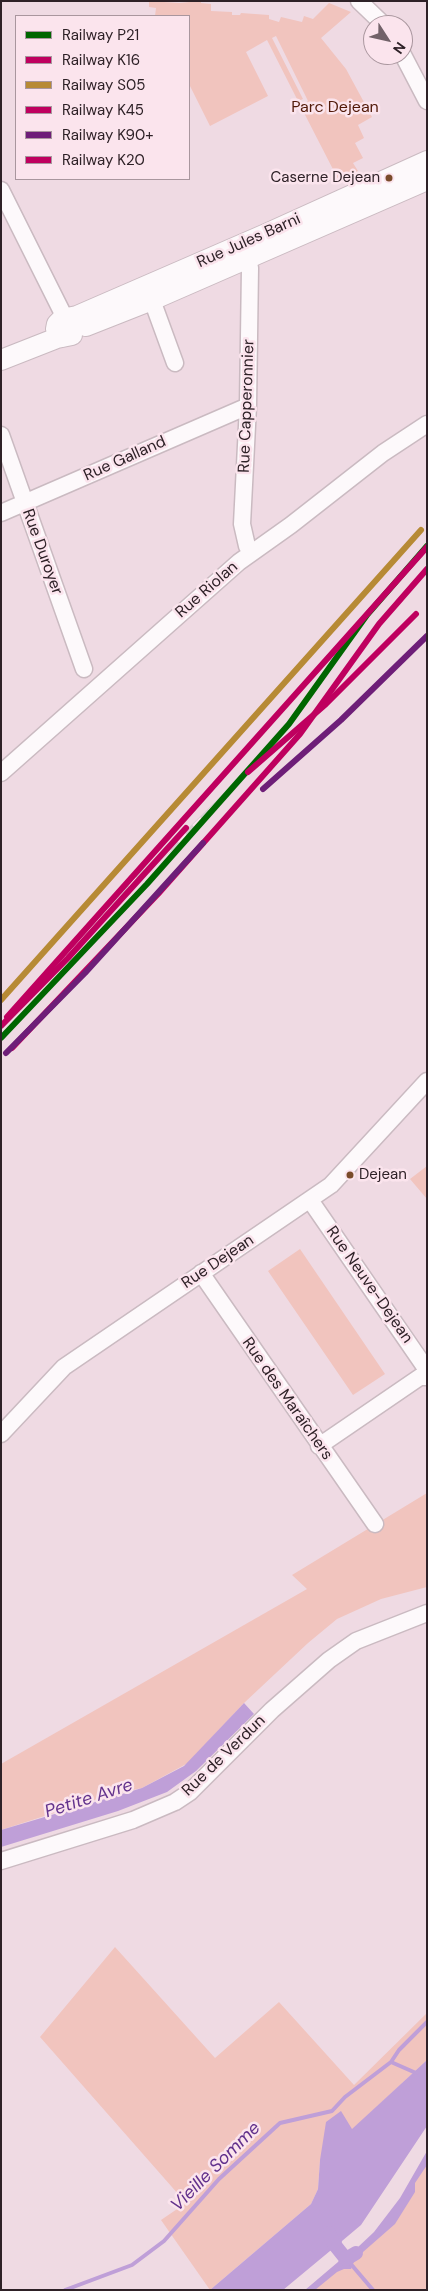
<!DOCTYPE html>
<meta charset="utf-8">
<style>
body{margin:0}
#map{position:relative;width:428px;height:2291px;overflow:hidden;background:#efdae3;font-family:"DM Sans",sans-serif}
canvas{display:block}
.frame{position:absolute;inset:0;border:2px solid #2e2127;pointer-events:none}
.legend{position:absolute;left:15px;top:15px;width:175px;height:165px;box-sizing:border-box;background:#fbe4ed;border:1px solid #a9969e;margin:0;padding:6px 9px;list-style:none;font-size:15px;color:#2e2127}
.legend li{display:flex;align-items:center;gap:10px;height:25px}
.legend b{width:25px;border:1px solid #a9969e}
.north{position:absolute;left:363px;top:15px;width:50px;height:50px;box-sizing:border-box;background:#fbe4ed;border:1px solid #a9969e;border-radius:50%;rotate:125deg;font-size:14px;font-weight:700;line-height:20px;text-align:center;color:#2e2127}
.north::after{content:'';display:block;margin:auto;width:18px;height:22px;background:#726269;clip-path:polygon(50% 0,100% 100%,50% 72%,0 100%)}
</style>
<div id="map">
<canvas width="428" height="2291"></canvas>
<div class="frame"></div>
<ul class="legend">
<li><b style="height:6px;background:#060"></b>Railway P21</li>
<li><b style="height:6px;background:#bf005f"></b>Railway K16</li>
<li><b style="height:6px;background:#b78a35"></b>Railway S05</li>
<li><b style="height:6px;background:#bf005f"></b>Railway K45</li>
<li><b style="height:6px;background:#6e1e78"></b>Railway K90+</li>
<li><b style="height:6px;background:#bf005f"></b>Railway K20</li>
</ul>
<div class="north">N</div>
</div>
<script>
const c = document.querySelector('canvas').getContext('2d');
c.lineJoin = 'round';
function fill(path, color) {
  c.fillStyle = color;
  c.fill(path, 'evenodd');
}
function shape(rows) {
  const path = new Path2D();
  for (const r of rows) {
    path.moveTo(r[0], r[1]);
    for (let i = 2; i < r.length; i += 2) path.lineTo(r[i], r[i + 1]);
  }
  return path;
}
function trace(path, color, width, dash) {
  c.strokeStyle = color;
  c.lineWidth = width;
  c.lineCap = dash ? 'butt' : 'round';
  c.setLineDash(dash || []);
  c.stroke(path);
}
function drawText(font, color, halo, rows, align = 'center') {
  c.font = font + ' "DM Sans",sans-serif';
  c.lineWidth = 5;
  c.setLineDash([]);
  c.textBaseline = 'middle';
  c.strokeStyle = halo;
  c.fillStyle = color;
  for (const [text, x, y, turn = 0] of rows) {
    c.save();
    c.translate(x, y);
    c.rotate((+turn || 0) * Math.PI / 180);
    c.textAlign = isNaN(turn) ? turn : align;
    if (halo) c.strokeText(text, 0, 0);
    c.fillText(text, 0, 0);
    c.restore();
  }
}
const green = shape([
 [149,1,179,3,201,1,201,3,211,4,211,11,232,12,232,15,240,15,241,13,269,15,269,19,279,22,281,17,302,22,304,16,313,19,329,3,351,12,321,38,346,69,372,117,358,125,364,138,355,143,363,158,353,163,358,171,339,181,301,107,308,101,276,36,272,38,303,99,298,101,267,40,246,52,268,96,210,126,189,84,189,16,155,16,156,8,149,7],
 [427,1166,427,1199,410,1179],
 [300,1249,385,1374,353,1395,268,1271],
 [427,1493,427,1587,381,1599,337,1619,308,1643,244,1703,188,1763,142,1788,110,1795,1,1830,1,1764,307,1589,292,1575],
 [115,1947,215,2058,279,2002,354,2085,427,2013,427,2060,320,2160,318,2189,311,2204,210,2290,161,2220,186,2203,40,2037],
 [427,2154,427,2290,310,2290,383,2230]
]);
const water = shape([
 [244,1703,254,1714,196,1771,167,1792,118,1811,1,1847,1,1830,142,1788,184,1766],
 [427,2060,427,2126,361,2225,342,2241,341,2246,330,2251,283,2290,210,2290,311,2204,318,2189,320,2160,326,2122,341,2111,352,2129],
 [427,2151,427,2165,415,2183,415,2192,395,2224,355,2259,351,2269,344,2269,337,2272,315,2290,305,2290,338,2262,342,2255,357,2248,374,2232,400,2198]
]);
const stream = shape([
 [391,2062,416,2073],
 [350,2263,373,2290],
 [65,2290,132,2265,164,2241,219,2179,280,2123,332,2111,345,2097,391,2062,399,2050,427,2022]
]);
const canal = shape([
 [329,2233,334,2244,346,2259,356,2253]
]);
const minor = shape([
 [359,1,384,25],
 [403,55,427,101],
 [1,190,63,314,67,318],
 [248,258,250,268,248,406,242,524,247,546,251,553],
 [152,300,175,363],
 [1,435,84,669],
 [1,513,248,406],
 [1,773,239,562,291,525,383,453,427,424],
 [310,1200,427,1370],
 [201,1273,375,1524],
 [1,1434,64,1367,331,1185,427,1081],
 [319,1446,420,1377,427,1377],
 [1,1861,133,1820,175,1802,190,1792,272,1710,329,1660,356,1641,427,1613]
]);
const major = shape([
 [86,326,152,300,427,180],
 [63,337,56,329,57,324,62,319,77,316,266,234,427,161],
 [1,360,57,338,72,335]
]);
const rail = shape([
 [112,900,183,837,227,794]
]);
const rail1 = shape([
 [1,1038,147,884,289,724,367,615,427,546]
]);
const rail2 = shape([
 [7,1017,427,547]
]);
const rail3 = shape([
 [1,1000,421,530]
]);
const rail4 = shape([
 [12,1048,158,894,300,734,379,624,427,569]
]);
const rail5 = shape([
 [263,789,341,720,427,636],
 [6,1053,85,973,203,843]
]);
const rail6 = shape([
 [248,772,326,704,416,614],
 [1,1026,68,958,186,828]
]);
const markers = [
 [389,178,4.5,"#7a4b2a"],
 [350,1175,4.5,"#7a4b2a"]
];
const busNames = [
 ["Caserne Dejean",380,178],
 ["Dejean",359,1175,"left"]
];
const parkNames = [
 ["Parc Dejean",335,108]
];
const streetNames = [
 ["Rue Jules Barni",249,241,-24],
 ["Rue Capperonnier",247,406,-88],
 ["Rue Galland",125,459,-24],
 ["Rue Duroyer",42,552,70],
 ["Rue Riolan",207,590,-41],
 ["Rue Dejean",218,1262,-34],
 ["Rue Neuve-Dejean",369,1285,55],
 ["Rue des Maraîchers",287,1399,55],
 ["Rue de Verdun",224,1756,-44]
];
const waterNames = [
 ["Petite Avre",89,1799,-18],
 ["Vieille Somme",216,2167,-45]
];
fill(green, '#f1c4be');
fill(water, '#bf9fd8');
trace(stream, '#bf9fd8', 4);
trace(canal, '#bf9fd8', 14);
trace(minor, '#cabac1', 19);
trace(major, '#cabac1', 22);
trace(minor, '#fdf9fb', 16);
trace(major, '#fdf9fb', 20);
trace(rail, '#d6cfd2', 5.5);
trace(rail, '#fbe4ed', 4, [11]);
trace(rail1, '#060', 6);
trace(rail2, '#bf005f', 6);
trace(rail3, '#b78a35', 6);
trace(rail4, '#bf005f', 6);
trace(rail5, '#6e1e78', 6);
trace(rail6, '#bf005f', 6);
for (const [x, y, r, color] of markers) {
  const dot = new Path2D();
  dot.arc(x, y, r, 0, 2 * Math.PI);
  c.fillStyle = color;
  c.fill(dot);
  trace(dot, '#fbe4ed', 2);
}
drawText('15px', '#2e2127', '#fbe4ed', busNames, 'right');
drawText('16px', '#511908', '#fbe4ed', parkNames);
drawText('16px', '#2e2127', '#fbe4ed', streetNames);
drawText('italic 18px', '#62318c', '#fbe4ed', waterNames);
</script>
